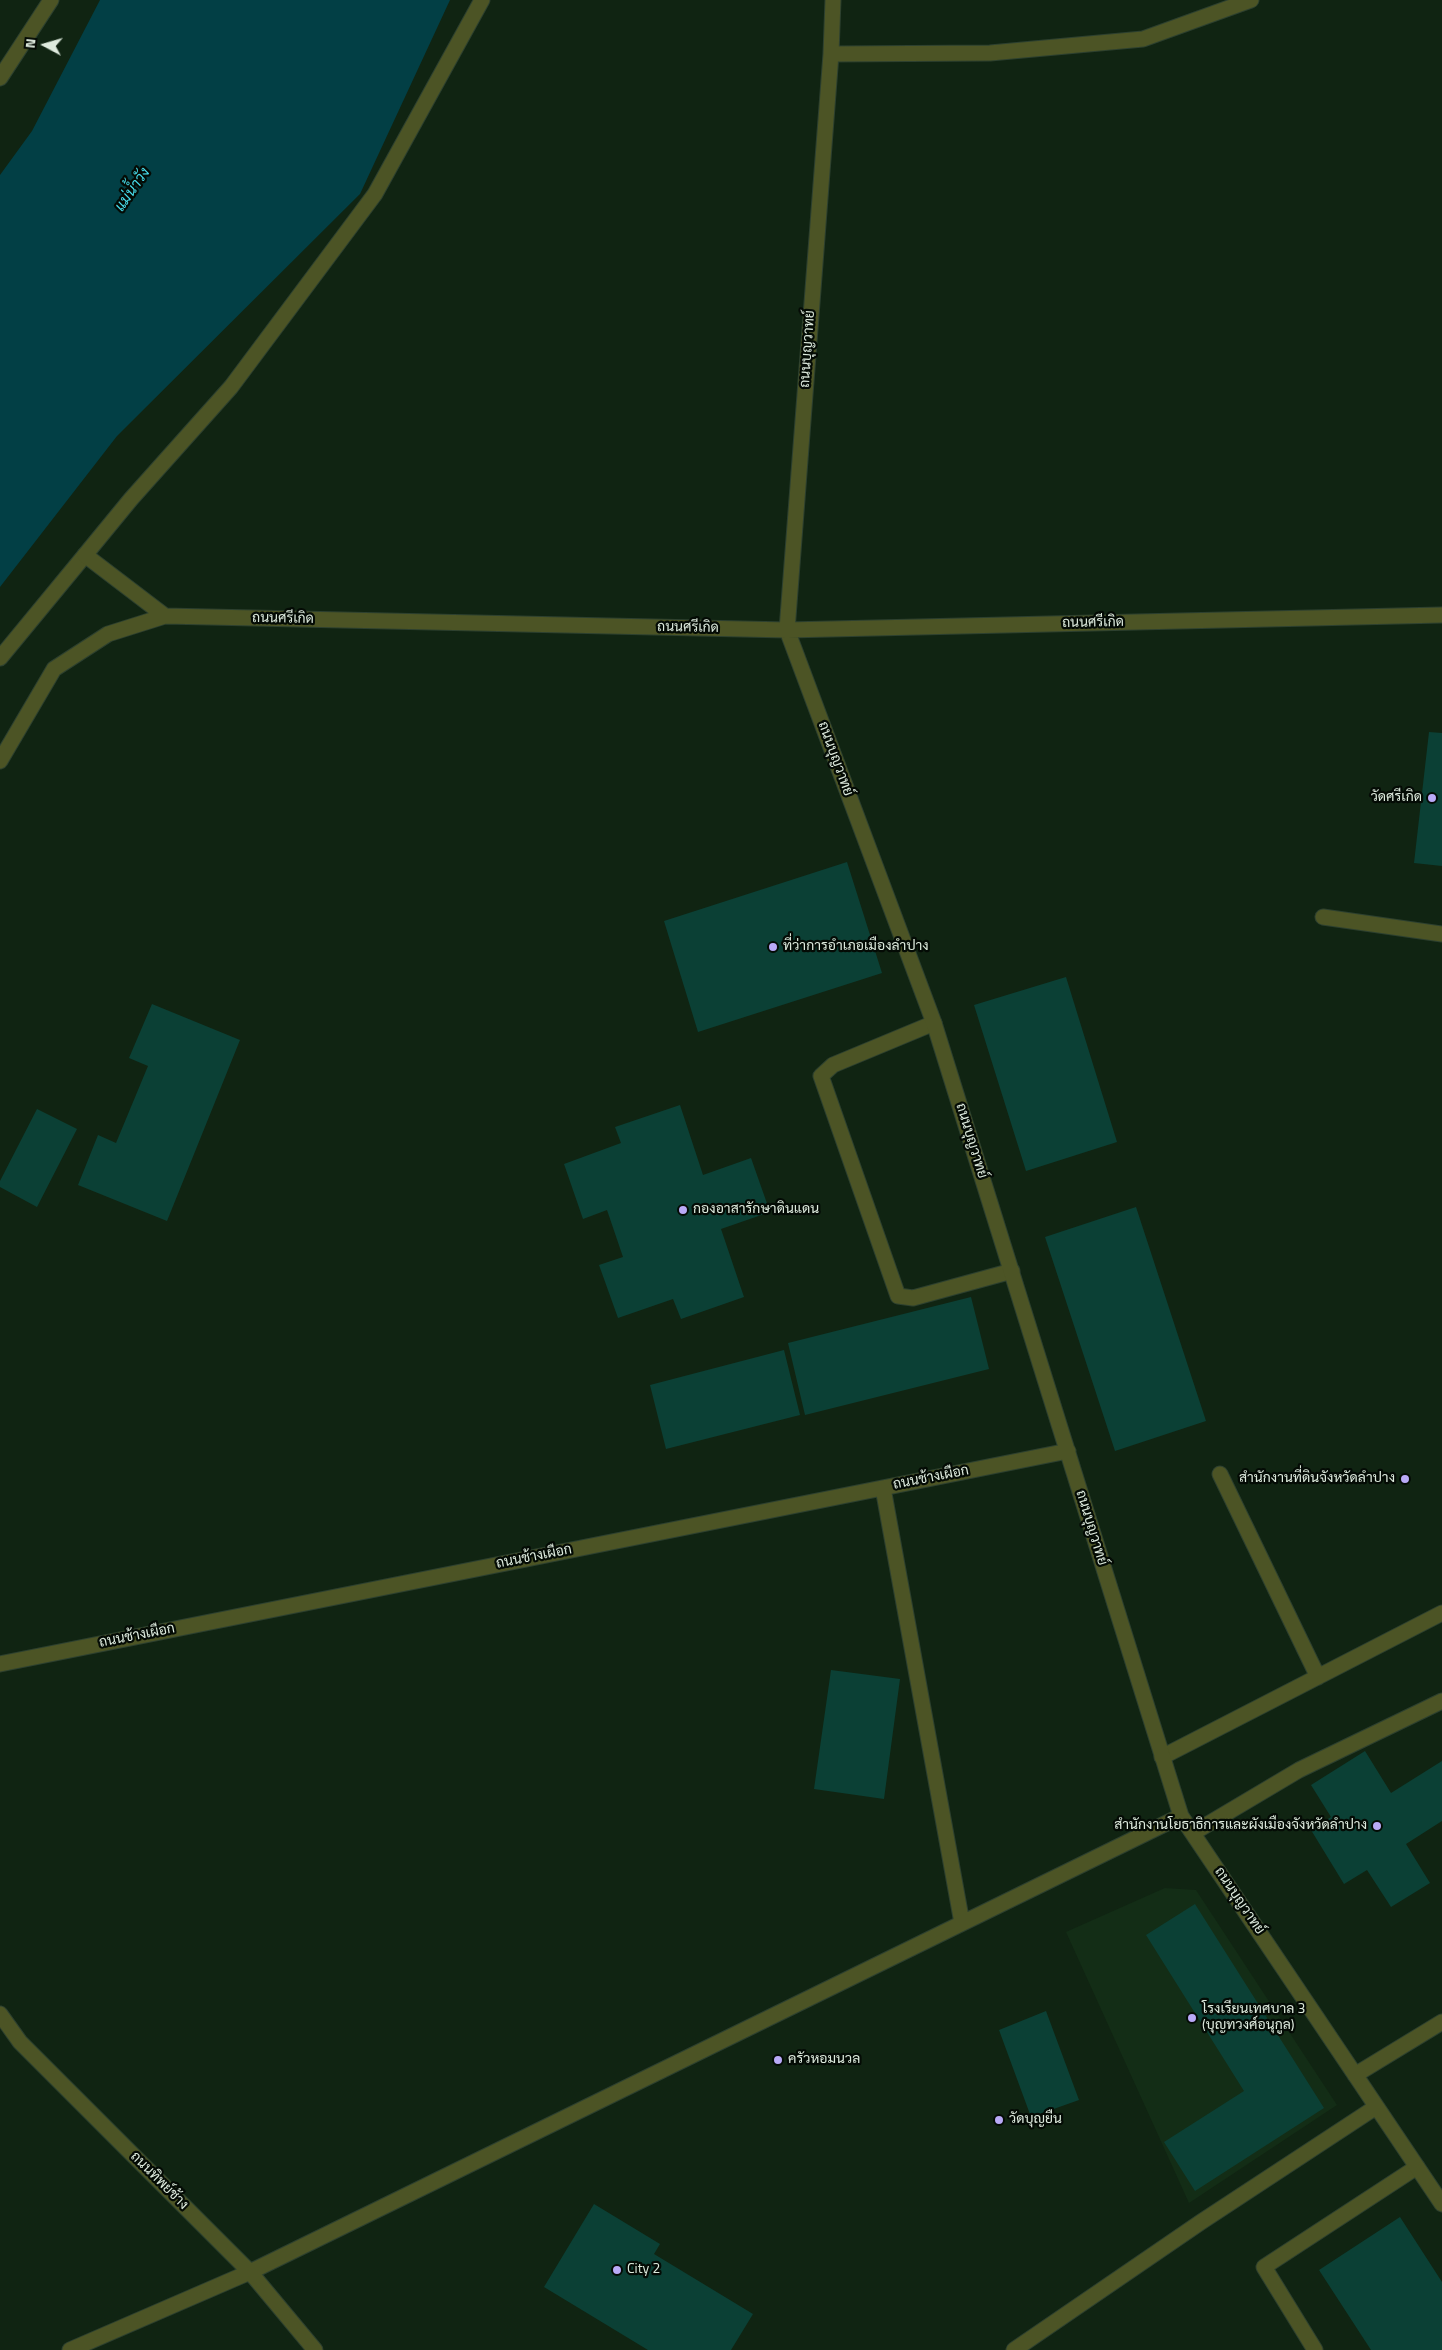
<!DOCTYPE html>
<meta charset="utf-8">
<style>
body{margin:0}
#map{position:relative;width:1442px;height:2350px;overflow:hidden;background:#102412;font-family:"Titillium Web",sans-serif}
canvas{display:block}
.north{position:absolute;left:20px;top:20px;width:50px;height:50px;-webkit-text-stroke:4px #040b05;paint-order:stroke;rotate:276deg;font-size:14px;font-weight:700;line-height:20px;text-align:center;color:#deebde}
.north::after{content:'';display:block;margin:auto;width:18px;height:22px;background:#deebde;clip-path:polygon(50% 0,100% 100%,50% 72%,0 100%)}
</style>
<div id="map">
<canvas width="1442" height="2350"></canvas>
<div class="north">N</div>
</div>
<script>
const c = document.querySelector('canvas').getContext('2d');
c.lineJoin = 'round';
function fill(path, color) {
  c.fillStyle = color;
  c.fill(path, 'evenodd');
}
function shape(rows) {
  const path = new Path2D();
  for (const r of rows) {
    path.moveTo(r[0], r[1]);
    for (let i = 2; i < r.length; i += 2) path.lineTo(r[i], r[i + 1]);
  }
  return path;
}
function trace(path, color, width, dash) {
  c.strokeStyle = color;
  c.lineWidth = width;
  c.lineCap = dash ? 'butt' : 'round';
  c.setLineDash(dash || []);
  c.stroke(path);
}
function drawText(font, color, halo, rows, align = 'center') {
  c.font = font + ' "Titillium Web",Sarabun,sans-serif';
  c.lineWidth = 4.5;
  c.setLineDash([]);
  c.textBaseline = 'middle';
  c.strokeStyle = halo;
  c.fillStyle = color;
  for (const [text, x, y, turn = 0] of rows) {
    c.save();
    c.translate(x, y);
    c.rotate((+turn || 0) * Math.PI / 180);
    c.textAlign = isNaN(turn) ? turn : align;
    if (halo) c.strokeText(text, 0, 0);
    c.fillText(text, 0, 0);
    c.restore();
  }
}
const built = shape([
 [1165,1888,1196,1890,1337,2105,1189,2203,1066,1932]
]);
const water = shape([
 [100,0,450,0,360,194,117,436,0,587,0,175,32,131]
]);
const building = shape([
 [1429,732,1442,733,1442,866,1414,863],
 [847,862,882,973,698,1032,664,921],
 [1066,977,1117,1142,1026,1171,974,1005],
 [152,1004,240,1040,167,1221,78,1185,98,1135,116,1143,148,1066,129,1058],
 [680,1105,703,1175,751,1158,770,1212,721,1229,744,1297,681,1319,673,1299,618,1318,599,1265,623,1257,607,1210,583,1219,564,1164,621,1143,615,1127],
 [37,1109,77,1129,37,1207,0,1187,0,1181],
 [1136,1207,1206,1421,1115,1451,1045,1237],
 [971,1297,989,1369,805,1415,788,1343],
 [784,1350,800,1415,666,1449,650,1385],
 [831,1670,900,1679,884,1799,814,1789],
 [1365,1751,1391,1793,1442,1761,1442,1821,1406,1844,1430,1883,1391,1907,1367,1870,1344,1884,1311,1830,1331,1817,1311,1785],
 [1195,1904,1324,2108,1195,2191,1164,2142,1244,2091,1146,1935],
 [1046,2011,1079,2100,1031,2117,999,2030],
 [594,2204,660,2244,654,2254,753,2314,731,2350,648,2350,544,2287],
 [1400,2217,1442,2282,1442,2350,1371,2350,1319,2270]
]);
const lane = shape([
 [0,658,85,555],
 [934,1023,833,1065,821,1076,898,1296,913,1298,1012,1271],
 [1220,1474,1318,1677],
 [1162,1757,1442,1613],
 [1315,2350,1264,2267,1417,2167]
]);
const street = shape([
 [833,0,831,54,787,630,934,1023,1181,1816,1442,2204],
 [831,54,990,53,1143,39,1251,0],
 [0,78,51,0],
 [165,616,85,555,131,499,231,387,375,194,482,0],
 [0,761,54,669,108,634,165,616,787,630,1442,615],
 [1323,917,1442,934],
 [883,1488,962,1923],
 [0,1664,1068,1451],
 [1193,1833,1299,1770,1442,1701],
 [0,2014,20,2042,250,2272,315,2350],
 [1355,2075,1442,2022],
 [70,2350,250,2272,1181,1816],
 [1014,2350,1201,2222,1376,2107]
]);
const markers = [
 [1432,798,5,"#b9aaf7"],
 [773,947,5,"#b9aaf7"],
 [683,1210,5,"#b9aaf7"],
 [1405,1479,5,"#b9aaf7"],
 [1377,1826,5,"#b9aaf7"],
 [1192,2018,5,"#b9aaf7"],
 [778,2060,5,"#b9aaf7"],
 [999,2120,5,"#b9aaf7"],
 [617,2270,5,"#b9aaf7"]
];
const streetNames = [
 ["ถนนบุญวาทย์",808,349,-86],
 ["ถนนศรีเกิด",283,619,1],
 ["ถนนศรีเกิด",1093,623,-1],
 ["ถนนศรีเกิด",688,628,1],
 ["ถนนบุญวาทย์",835,759,70],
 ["ถนนบุญวาทย์",971,1141,73],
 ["ถนนช้างเผือก",931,1478,-11],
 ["ถนนบุญวาทย์",1091,1528,73],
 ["ถนนช้างเผือก",534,1557,-11],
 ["ถนนช้างเผือก",137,1636,-11],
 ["ถนนบุญวาทย์",1239,1901,56],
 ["ถนนทิพย์ช้าง",159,2181,45]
];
const poiNames = [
 ["วัดศรีเกิด",1422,798,"right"],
 ["ที่ว่าการอำเภอเมืองลำปาง",783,947],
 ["กองอาสารักษาดินแดน",693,1210],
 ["สำนักงานที่ดินจังหวัดลำปาง",1395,1479,"right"],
 ["สำนักงานโยธาธิการและผังเมืองจังหวัดลำปาง",1367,1826,"right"],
 ["โรงเรียนเทศบาล 3",1202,2010],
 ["(บุญทวงศ์อนุกูล)",1202,2026],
 ["ครัวหอมนวล",788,2060],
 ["วัดบุญยืน",1009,2120],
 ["City 2",627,2270]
];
const waterNames = [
 ["แม่น้ำวัง",133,190,-55]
];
fill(built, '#132d16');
fill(water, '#023f45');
fill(building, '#0b4035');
trace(lane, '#2d402f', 17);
trace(street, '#2d402f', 17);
trace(lane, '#4c5425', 15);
trace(street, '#4c5425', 15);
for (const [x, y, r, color] of markers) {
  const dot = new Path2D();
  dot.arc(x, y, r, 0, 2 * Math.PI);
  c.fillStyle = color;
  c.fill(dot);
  trace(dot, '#040b05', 2);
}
drawText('14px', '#deebde', '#040b05', streetNames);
drawText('14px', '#deebde', '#040b05', poiNames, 'left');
drawText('italic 15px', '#47ddec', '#040b05', waterNames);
</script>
